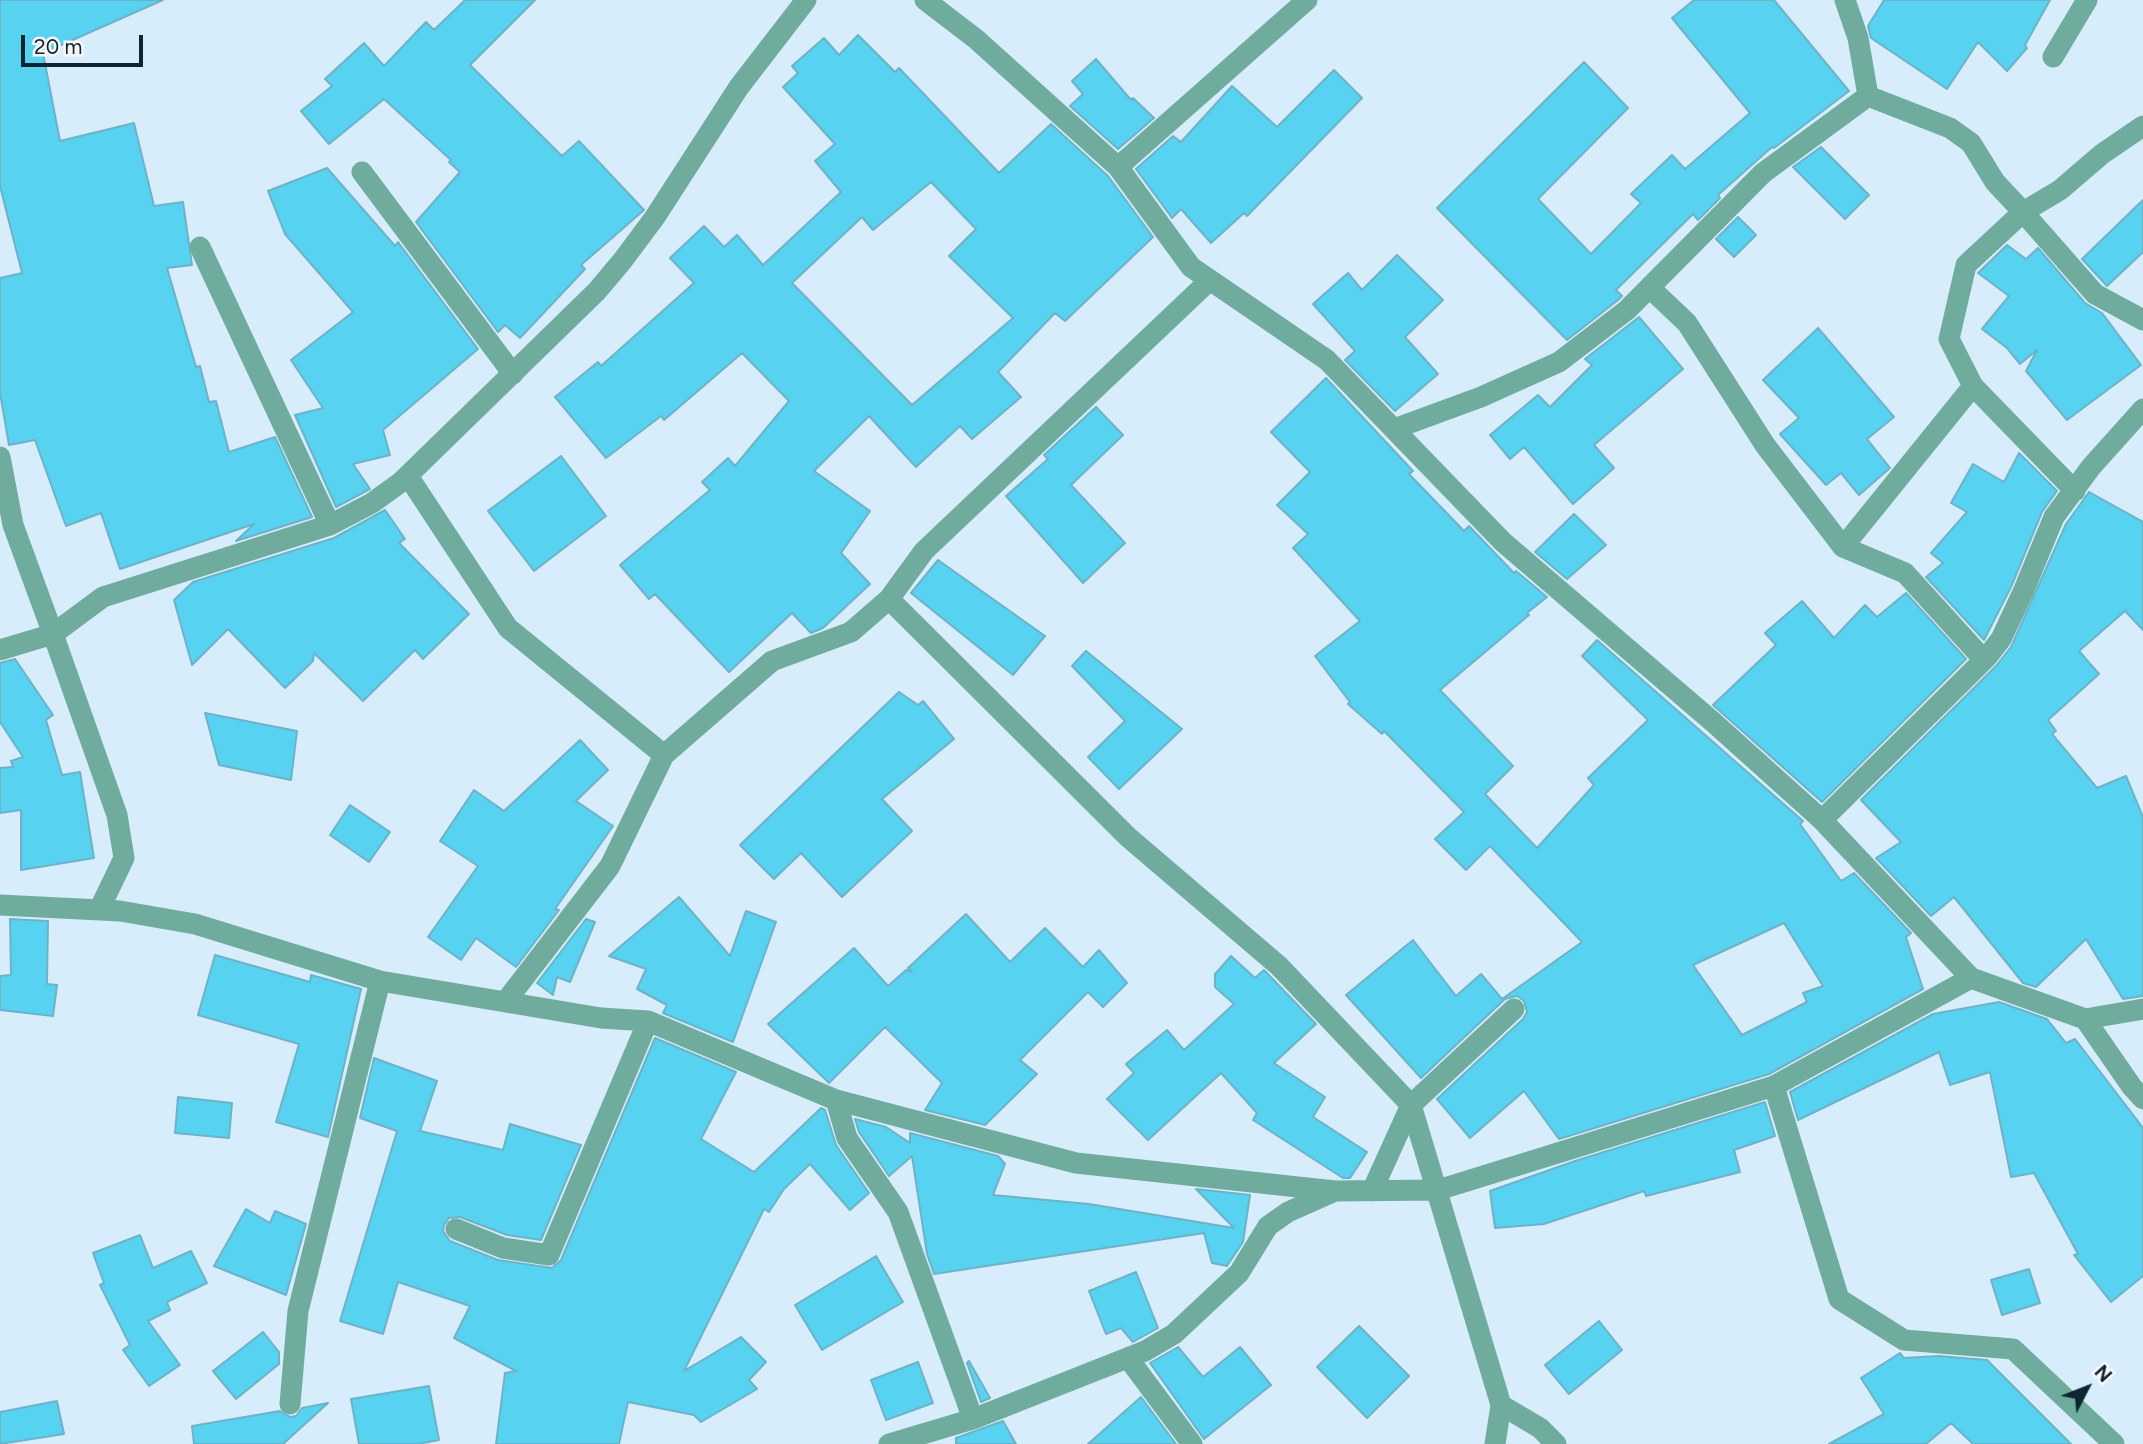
<!DOCTYPE html>
<style>
body{margin:0}
#map{position:relative;width:2143px;height:1444px;overflow:hidden;background:#d8edfc;font-family:Figtree,sans-serif}
canvas{display:block}
.north{position:absolute;left:2052px;top:1353px;width:70px;height:70px;-webkit-text-stroke:5px #f7f7f7;paint-order:stroke;rotate:48deg;font-size:19px;font-weight:700;line-height:28px;text-align:center;color:#0e2532}
.north::after{content:'';display:block;margin:auto;width:24px;height:32px;background:#0e2532;clip-path:polygon(50% 0,100% 100%,50% 72%,0 100%)}
.scale{position:absolute;left:21px;top:35px;width:122px;height:32px;box-sizing:border-box;border:4px solid #0e2532;border-top:0;padding-left:9px;font-size:21px;line-height:24px;white-space:nowrap;color:#0e2532;-webkit-text-stroke:5px #f7f7f7;paint-order:stroke}
</style>
<div id="map">
<canvas width="2143" height="1444"></canvas>
<div class="north">N</div>
<div class="scale">20 m</div>
</div>
<script>
const c = document.querySelector('canvas').getContext('2d');
c.lineJoin = 'round';
function fill(path, color) {
  c.fillStyle = color;
  c.fill(path, 'evenodd');
}
function shape(rows) {
  const path = new Path2D();
  for (const r of rows) {
    path.moveTo(r[0], r[1]);
    for (let i = 2; i < r.length; i += 2) path.lineTo(r[i], r[i + 1]);
  }
  return path;
}
function trace(path, color, width, dash) {
  c.strokeStyle = color;
  c.lineWidth = width;
  c.lineCap = dash ? 'butt' : 'round';
  c.setLineDash(dash || []);
  c.stroke(path);
}
const building = shape([
 [0,0,163,0,43,53,60,141,134,123,154,206,183,202,192,265,167,268,196,367,200,366,209,402,216,401,229,452,275,437,312,517,236,541,254,524,120,569,101,513,66,526,35,440,9,445,0,393,0,278,22,273,0,186,0,0],
 [465,0,535,0,470,65,562,156,579,141,644,210,581,265,585,269,520,338,505,325,498,332,416,222,460,172,449,162,451,160,384,99,329,144,301,111,332,86,325,79,364,43,384,66,426,22,434,30,465,0],
 [1694,0,1774,0,1849,91,1774,148,1772,147,1718,195,1720,198,1698,220,1693,214,1616,290,1622,296,1618,300,1567,340,1437,208,1584,62,1628,108,1538,199,1591,254,1641,203,1631,194,1672,155,1685,169,1750,113,1672,18,1694,0],
 [1884,0,2050,0,2025,45,2027,48,2007,71,1978,42,1947,89,1871,38,1868,26,1884,0],
 [858,35,895,72,899,68,999,173,1051,124,1108,176,1153,237,1065,321,1055,313,998,372,1021,397,972,439,960,426,916,467,869,416,814,471,870,511,841,553,870,584,823,628,811,633,792,613,729,672,655,594,649,599,620,565,710,490,702,482,728,458,735,466,789,401,742,353,664,420,661,416,606,458,555,397,598,362,601,366,694,283,670,258,704,226,724,247,737,235,763,265,841,192,815,161,835,144,783,87,798,73,792,66,824,38,839,55,858,35],
 [931,182,976,229,949,256,1013,318,912,405,792,283,862,217,873,230,931,182],
 [1096,59,1131,100,1133,98,1154,118,1118,149,1070,106,1083,94,1072,81,1096,59],
 [1334,70,1362,98,1247,216,1244,213,1211,243,1181,209,1172,218,1136,169,1173,136,1181,142,1232,86,1277,127,1334,70],
 [1821,147,1869,195,1845,219,1793,167,1821,147],
 [327,168,395,246,398,242,478,349,383,430,390,455,353,464,370,489,336,507,295,415,323,408,291,360,353,312,285,234,268,191,327,168],
 [2143,200,2143,252,2107,286,2082,259,2143,200],
 [1738,217,1756,235,1734,257,1716,239,1738,217],
 [2007,245,2026,259,2038,248,2085,303,2102,313,2141,365,2067,420,2026,371,2037,350,2020,364,2007,348,1982,329,2009,296,1978,273,2007,245],
 [1397,255,1443,300,1405,337,1438,374,1395,411,1345,360,1355,351,1313,304,1348,273,1362,290,1397,255],
 [1639,317,1683,369,1594,445,1614,468,1573,504,1524,447,1510,459,1490,435,1538,395,1550,407,1592,365,1585,359,1639,317],
 [1818,328,1894,417,1867,439,1890,468,1859,495,1841,473,1826,485,1780,434,1799,418,1763,380,1818,328],
 [1326,378,1413,471,1409,474,1464,531,1469,526,1514,573,1516,571,1547,597,1527,613,1529,615,1440,690,1513,766,1485,794,1537,848,1594,785,1588,778,1648,720,1582,656,1597,640,1803,821,1800,824,1841,881,1854,873,1911,933,1906,937,1923,989,1769,1074,1559,1139,1524,1091,1470,1138,1437,1099,1523,1019,1527,1012,1524,1001,1517,996,1505,999,1421,1078,1346,995,1413,940,1456,996,1481,974,1502,999,1582,942,1490,846,1466,870,1435,839,1464,812,1384,731,1382,734,1348,704,1350,702,1315,656,1360,621,1293,548,1308,534,1277,505,1310,472,1271,432,1326,378],
 [1784,923,1823,986,1803,993,1807,1002,1742,1035,1693,965,1784,923],
 [1096,407,1123,435,1071,485,1125,543,1083,583,1006,496,1048,459,1044,455,1096,407],
 [2019,453,2057,491,2042,512,2011,587,1984,640,1926,577,1943,563,1931,553,1967,512,1951,503,1973,464,2004,482,2019,453],
 [561,456,606,516,534,571,488,511,561,456],
 [2089,492,2143,522,2143,630,2125,611,2079,651,2099,674,2048,720,2056,731,2052,734,2097,788,2126,776,2143,817,2143,996,2123,999,2086,939,2036,987,2023,983,1954,897,1931,916,1876,858,1901,842,1861,800,1996,666,2011,647,2066,524,2089,492],
 [385,510,405,539,399,543,469,614,423,659,415,650,363,701,314,653,313,661,285,688,228,629,192,665,174,600,193,582,334,538,385,510],
 [1574,514,1606,545,1567,579,1535,552,1574,514],
 [938,560,1045,636,1013,675,911,593,938,560],
 [1906,593,1966,659,1822,802,1713,705,1776,645,1765,633,1802,601,1834,638,1865,605,1877,617,1906,593],
 [1086,651,1182,729,1119,789,1088,757,1125,721,1072,666,1086,651],
 [15,659,53,715,46,720,62,775,80,772,94,858,21,870,21,810,0,813,0,768,13,767,11,761,23,757,0,722,0,663,15,659],
 [899,692,918,705,923,701,954,739,882,799,912,831,842,897,801,853,774,879,740,845,899,692],
 [205,713,297,731,291,780,219,765,205,713],
 [580,740,608,770,576,801,613,826,555,909,559,910,516,967,476,938,461,960,428,937,478,866,440,841,474,790,504,811,580,740],
 [350,805,390,832,369,862,330,835,350,805],
 [679,897,730,956,746,911,776,922,733,1042,663,1013,667,1005,637,989,646,969,609,956,679,897],
 [966,914,1010,962,1045,928,1083,967,1099,950,1127,983,1103,1007,1088,992,1020,1060,1037,1074,985,1125,925,1110,942,1083,885,1027,829,1083,768,1024,854,948,888,986,906,970,912,972,908,968,966,914],
 [10,919,48,921,47,984,57,985,53,1016,0,1010,0,976,11,975,10,919],
 [586,919,595,922,570,982,557,977,553,995,537,983,586,919],
 [215,955,310,982,311,975,361,989,328,1137,276,1122,299,1044,198,1015,215,955],
 [1231,956,1255,978,1264,970,1316,1024,1274,1063,1325,1097,1313,1117,1367,1152,1350,1178,1343,1178,1253,1120,1257,1113,1221,1073,1148,1140,1107,1099,1134,1073,1126,1064,1167,1030,1184,1050,1234,1004,1215,987,1215,974,1231,956],
 [1999,1002,2047,1019,2066,1043,2075,1039,2143,1128,2143,1276,2111,1302,2074,1255,2078,1254,2034,1173,2011,1177,1990,1072,1950,1085,1939,1052,1798,1120,1790,1092,1933,1014,1999,1002],
 [655,1038,736,1072,701,1139,754,1172,821,1108,825,1110,836,1145,869,1193,850,1210,810,1164,784,1189,769,1212,764,1209,684,1371,741,1337,766,1362,749,1380,757,1389,701,1422,694,1415,628,1402,619,1444,496,1444,505,1373,516,1371,454,1338,470,1306,398,1282,383,1334,340,1321,397,1131,360,1118,374,1058,437,1081,420,1131,503,1150,510,1124,581,1145,541,1240,507,1235,460,1217,449,1218,444,1225,443,1231,450,1241,498,1260,552,1268,561,1260,655,1038],
 [178,1097,232,1103,229,1138,175,1133,178,1097],
 [1765,1102,1775,1136,1734,1150,1740,1172,1646,1196,1644,1191,1544,1224,1495,1228,1490,1191,1575,1161,1765,1102],
 [855,1119,886,1127,910,1143,910,1133,998,1156,1005,1164,993,1195,1089,1204,1234,1228,1196,1189,1250,1195,1243,1242,1227,1266,1212,1263,1204,1233,934,1274,927,1254,912,1156,889,1176,859,1132,855,1119],
 [246,1209,270,1223,275,1211,306,1224,286,1295,214,1266,246,1209],
 [140,1235,153,1268,191,1251,207,1283,167,1302,170,1310,148,1321,180,1365,149,1386,123,1350,130,1345,100,1285,104,1283,93,1253,140,1235],
 [876,1256,903,1302,822,1350,795,1305,876,1256],
 [2029,1269,2040,1303,2002,1315,1991,1280,2029,1269],
 [1136,1272,1158,1328,1133,1342,1121,1328,1106,1334,1089,1291,1136,1272],
 [1599,1321,1622,1350,1569,1394,1545,1365,1599,1321],
 [1359,1326,1409,1376,1367,1418,1317,1367,1359,1326],
 [263,1332,279,1352,279,1364,236,1399,213,1371,263,1332],
 [1178,1347,1203,1377,1240,1347,1271,1385,1204,1439,1150,1363,1178,1347],
 [1900,1353,1904,1358,1939,1356,1987,1360,2071,1444,1973,1444,1951,1423,1926,1444,1829,1444,1884,1414,1861,1378,1900,1353],
 [969,1361,990,1398,981,1402,967,1363,969,1361],
 [918,1362,933,1403,886,1420,871,1380,918,1362],
 [429,1386,439,1440,418,1444,359,1444,351,1399,429,1386],
 [1141,1397,1176,1444,1088,1444,1141,1397],
 [57,1401,64,1434,0,1444,0,1412,57,1401],
 [328,1403,283,1444,194,1444,192,1426,280,1411,290,1417,296,1416,302,1408,328,1403],
 [1003,1421,1016,1444,956,1444,956,1438,1003,1421]
]);
const minor = shape([
 [925,0,976,39,1118,167,1191,267,1327,360,1503,542,1713,722,1822,820,1971,978],
 [2053,57,2087,0],
 [1868,96,1950,128,1971,143,1995,182,2023,212,1966,265,1949,339,1973,386],
 [2143,126,2102,154,2060,190,2023,212,2095,294,2143,320],
 [1118,167,1307,0],
 [362,172,513,374],
 [200,247,330,525],
 [1650,288,1687,323,1765,445,1843,547],
 [1394,429,1481,397,1559,362,1627,310,1763,173,1868,96,1858,38,1845,0],
 [0,457,13,525,53,634,0,650],
 [408,476,508,628,664,755],
 [889,599,1128,837,1279,966,1411,1105,1501,1405,1540,1428,1556,1444],
 [1984,660,1905,573,1843,547,1973,386,2075,491],
 [1822,820,1987,657,2001,639,2023,592,2054,517,2091,467,2143,409],
 [0,905,120,911,195,924,380,981,601,1018,648,1021,836,1100,1076,1163,1335,1191,1438,1190,1774,1086,1971,978,2085,1019,2132,1087,2143,1099],
 [99,910,124,858,117,815,53,634,103,597,330,525,372,503,401,482,597,291,623,260,655,217,739,87,806,0],
 [506,1001,610,866,664,755,772,661,851,632,889,599,924,551,1210,280],
 [2085,1019,2143,1009],
 [1774,1086,1839,1299,1904,1340,2013,1349,2114,1444],
 [836,1100,847,1138,898,1212,973,1419],
 [1372,1191,1411,1105,1514,1009],
 [456,1229,503,1248,549,1255,648,1021],
 [1128,1358,1192,1444],
 [290,1404,298,1311,380,981],
 [889,1444,973,1419,1145,1351,1174,1334,1239,1273,1268,1226,1288,1212,1333,1192],
 [1495,1444,1501,1405]
]);
fill(building, '#57d2f1');
trace(building, '#6db3c7', 2);
trace(minor, '#70ac9d', 21);
</script>
